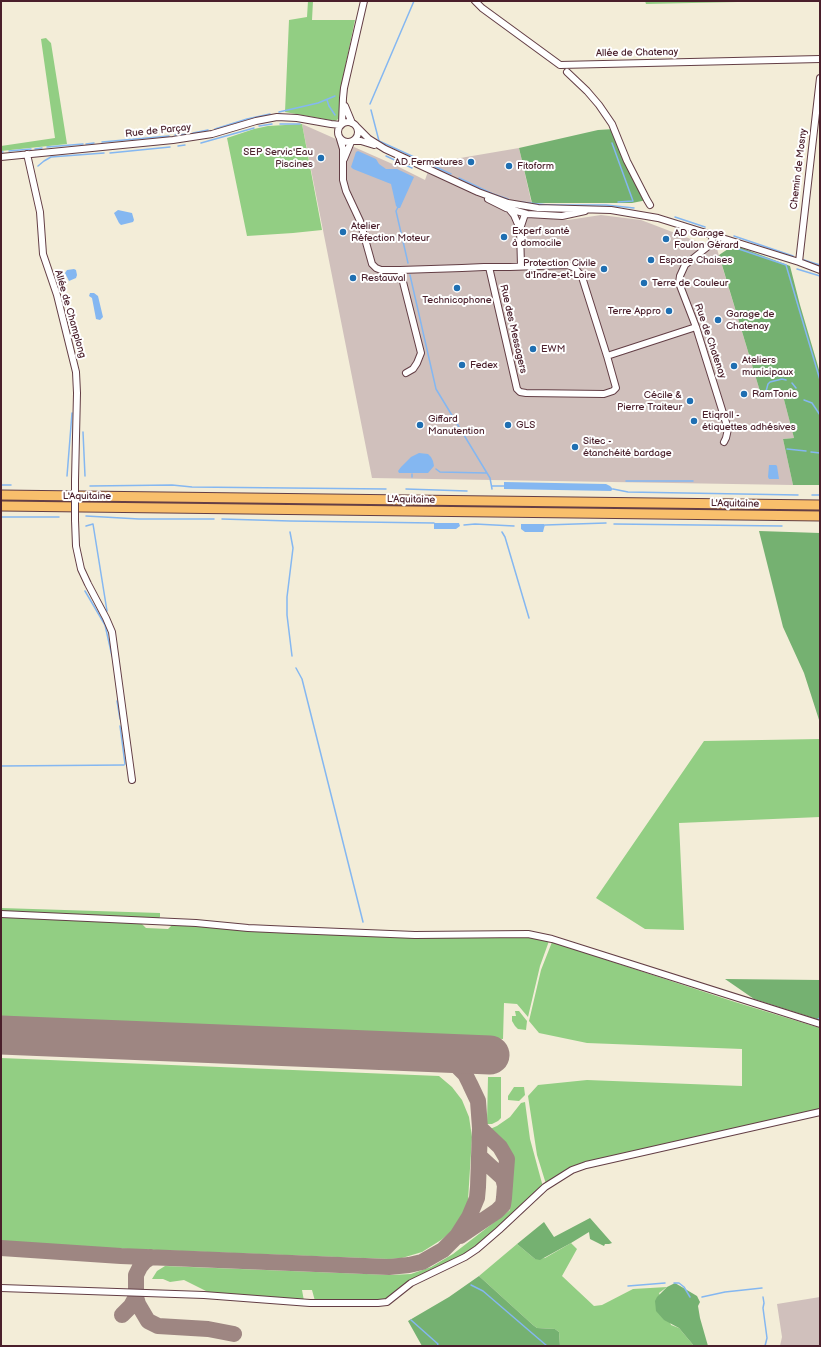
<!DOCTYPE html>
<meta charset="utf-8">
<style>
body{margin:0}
#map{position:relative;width:821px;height:1347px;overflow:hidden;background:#f3edd8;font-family:"Balsamiq Sans",sans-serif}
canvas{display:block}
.frame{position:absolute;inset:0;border:2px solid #4a1f2b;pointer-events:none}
</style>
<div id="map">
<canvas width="821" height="1347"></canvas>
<div class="frame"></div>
</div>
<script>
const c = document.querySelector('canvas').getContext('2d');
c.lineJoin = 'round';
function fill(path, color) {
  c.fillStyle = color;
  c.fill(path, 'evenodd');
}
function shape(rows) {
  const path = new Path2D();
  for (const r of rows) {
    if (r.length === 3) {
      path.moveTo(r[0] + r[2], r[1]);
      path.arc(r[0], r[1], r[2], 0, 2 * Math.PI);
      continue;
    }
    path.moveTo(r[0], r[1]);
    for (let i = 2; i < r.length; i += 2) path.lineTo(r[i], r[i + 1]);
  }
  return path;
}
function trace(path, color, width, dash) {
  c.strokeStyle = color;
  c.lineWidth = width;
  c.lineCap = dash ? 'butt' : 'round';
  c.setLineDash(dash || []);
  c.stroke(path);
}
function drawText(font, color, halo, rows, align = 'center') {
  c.font = font + ' "Balsamiq Sans",sans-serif';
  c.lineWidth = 4;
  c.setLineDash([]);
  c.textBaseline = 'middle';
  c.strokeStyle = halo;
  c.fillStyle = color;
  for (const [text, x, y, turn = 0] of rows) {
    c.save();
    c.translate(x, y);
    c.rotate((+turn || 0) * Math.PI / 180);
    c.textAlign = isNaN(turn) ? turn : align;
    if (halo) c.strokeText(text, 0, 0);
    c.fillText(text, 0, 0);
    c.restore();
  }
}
const industrial = shape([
 [302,124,397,166,425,180,431,163,519,148,535,218,568,220,601,215,641,220,717,249,762,398,782,392,794,438,783,439,793,485,372,478],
 [820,1297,820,1346,780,1346,782,1337,777,1304]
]);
const green = shape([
 [308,1,313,1,312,20,355,20,340,92,339,104,340,118,335,121,285,112,289,20,307,17],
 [645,1,784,1,646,4],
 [46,38,51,43,67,144,1,151,1,146,55,138,41,39],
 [302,124,322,230,293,233,247,236,227,138,254,129,268,126],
 [820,739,820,817,679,823,684,930,645,929,596,898,704,741],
 [1,908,160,913,160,917,158,919,1,913],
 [1,916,140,922,146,928,168,929,174,923,242,930,427,938,519,937,538,938,549,941,540,966,528,1017,517,1004,504,1003,503,1039,1,1018],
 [552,942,735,1002,820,1028,820,1112,587,1165,546,1184,537,1155,528,1096,538,1085,587,1080,742,1086,742,1049,587,1043,539,1033,529,1021,541,970],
 [515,1011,519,1011,527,1021,526,1030,518,1029,515,1026,512,1021,512,1016,516,1016],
 [1,1058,439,1076,452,1087,462,1100,469,1117,472,1137,468,1200,464,1214,452,1231,441,1240,422,1252,402,1258,389,1259,1,1244],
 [488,1077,501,1077,501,1118,498,1121,492,1124,487,1124],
 [514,1087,524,1087,525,1095,519,1101,508,1100,508,1096],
 [525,1102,530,1139,543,1187,497,1231,464,1255,386,1301,315,1301,312,1290,302,1290,304,1301,220,1298,184,1280,170,1282,163,1279,152,1279,157,1271,165,1266,391,1275,411,1274,431,1267,453,1254,510,1210,512,1157,489,1133,490,1129,497,1126,510,1117,521,1103],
 [571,1243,577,1249,562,1276,594,1306,602,1305,633,1289,667,1287,659,1293,671,1325,679,1328,694,1346,560,1346,559,1332,555,1329,537,1328,533,1325,479,1276,517,1244,535,1259,545,1258]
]);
const forest = shape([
 [614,129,647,200,632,203,532,203,519,148,598,130],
 [734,245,790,266,800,305,820,373,820,485,793,485,783,439,794,438,782,392,762,398,719,255],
 [759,531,820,533,820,723,804,673,783,627],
 [725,979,820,980,820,1020,754,999],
 [590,1218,612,1243,609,1244,605,1244,604,1246,590,1239,589,1232,571,1243,540,1260,535,1259,517,1244,544,1222,554,1237],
 [479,1276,533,1325,537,1328,555,1329,559,1332,560,1346,422,1346,408,1321,449,1297],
 [675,1283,697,1296,700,1302,698,1306,700,1318,708,1346,694,1346,679,1328,664,1320,656,1311,655,1301,657,1297,667,1287]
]);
const water = shape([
 [358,151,376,159,379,164,386,169,397,169,414,177,400,208,398,208,396,206,391,184,353,169,351,167,356,152],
 [118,210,132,213,134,220,133,222,121,225,119,223,114,213],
 [74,269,76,270,77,275,76,278,69,281,65,273,67,270],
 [90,293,94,293,98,296,103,317,100,320,96,319,92,298,89,296],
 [419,453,428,454,431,457,433,461,434,466,428,473,399,473,398,471,401,467,411,457],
 [769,465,776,465,777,466,779,479,769,479,768,477],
 [504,482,606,484,610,486,613,489,611,491,504,489],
 [434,523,459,523,460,526,456,529,434,529],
 [521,524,544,524,545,525,544,528,543,532,525,532,521,529]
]);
const stream = shape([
 [327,100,329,106,335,115],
 [370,104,414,1],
 [371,110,379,141,451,174],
 [279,112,318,103,335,96],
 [280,124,300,124],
 [259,126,272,124],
 [215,129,247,119,270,114],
 [193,133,208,130],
 [175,135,189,134],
 [102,142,169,136],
 [201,143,254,128],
 [612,143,633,201,618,202],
 [86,144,94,143],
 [178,146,185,145],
 [47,147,83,144],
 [35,149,42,148],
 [9,151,31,149],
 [1,152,3,152],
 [110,153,170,147],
 [386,156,412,168],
 [38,166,44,161,51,157,104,153],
 [459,178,493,194,508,199],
 [520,202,548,205,606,205,634,208],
 [398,207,396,211,408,263],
 [675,217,705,227],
 [734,236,793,256],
 [727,245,786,265],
 [804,260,820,265],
 [786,265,820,380],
 [797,269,820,276],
 [410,275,436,389,490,478,492,489],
 [792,383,796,388],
 [765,395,768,384,770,382,782,379,786,380],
 [804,400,812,403,820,415],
 [83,432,85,476],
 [451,434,463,434],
 [787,449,806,451],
 [811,452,820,453],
 [436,469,440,472,486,473],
 [67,476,72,413],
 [412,477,412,474],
 [626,481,693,481],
 [1,485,11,485],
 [90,486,172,485,192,487,386,489],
 [492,486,504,486],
 [406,489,467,491],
 [613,489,628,492,798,495],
 [812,495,820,495],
 [86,516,139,519,214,519],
 [1,517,59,517],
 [222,519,290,521,434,523],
 [614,524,782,526],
 [464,525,475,524,514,526],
 [545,525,606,523],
 [86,526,93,524,107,611],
 [290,532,293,548,287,597,287,615,292,656],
 [502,532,505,537,529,618],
 [85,591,105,625,112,656],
 [296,668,302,679,363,922],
 [117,701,120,719],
 [120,726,125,764],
 [1,766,124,765],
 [818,1019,820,1018],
 [674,1283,679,1283,684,1287,690,1297],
 [471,1285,483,1291,547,1346],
 [628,1286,665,1283],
 [702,1297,725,1292,762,1288],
 [763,1297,764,1303,763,1308,767,1338,765,1346],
 [411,1320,438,1344,437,1346]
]);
const taxiway = shape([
 [479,1156,503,1178,505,1186],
 [460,1236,497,1211,503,1205,504,1198,507,1159,500,1147,480,1128],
 [1,1248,121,1256,389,1267,409,1265,422,1262,443,1250,457,1236,469,1217,477,1198,478,1187,480,1128,478,1101,470,1084,465,1074,453,1062,436,1054],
 [151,1257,145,1261,140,1267,136,1275,136,1297,138,1304,148,1321,158,1326,208,1329,234,1334],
 [122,1315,131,1306,136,1297]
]);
const runway = shape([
 [1,1035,490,1055]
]);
const minor = shape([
 [475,1,482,8,560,65,820,59],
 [567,72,587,91,599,105,612,124,627,161,647,200,650,205],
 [345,106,352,123],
 [348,132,10],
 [342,124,343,98,344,88,364,1],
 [357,127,369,139,385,149,478,192,508,203,538,208,611,210,658,218,799,262,820,270],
 [340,139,343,149,343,180,346,191,360,221,372,264,376,268,381,270,400,270,421,353,417,363,413,369,406,373],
 [353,141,361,141,374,145],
 [27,154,40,212,43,254,57,295,76,372,77,393,75,480],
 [1,157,173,140,212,134,256,121,277,117,297,118,331,124,341,125],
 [344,159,351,142],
 [488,199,506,208,527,214,562,216,585,211],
 [509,209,514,215,520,229,521,266],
 [520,229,524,217],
 [713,235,711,244,685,265,680,276,679,283,696,327,728,429,726,438,724,442],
 [799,262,820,78],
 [400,270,462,268,484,267,510,267,567,265,575,268,582,277,607,356,616,388,613,391,604,394,526,393,520,392,517,389,489,267],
 [607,356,696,327],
 [75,520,76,546,81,569,88,584,106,618,112,632,132,780],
 [1,914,196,923,248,928,292,930,415,935,528,934,552,939,820,1024],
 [1,1288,204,1295,310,1303,378,1303,387,1302,411,1283,465,1257,477,1249,499,1230,545,1187,572,1170,586,1165,820,1112]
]);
const highway = shape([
 [1,495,820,505],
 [1,506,820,516]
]);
const minorBridge = shape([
 [75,520,75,480]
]);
const markers = [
 [321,158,4,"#1f6fb2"],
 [471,162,4,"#1f6fb2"],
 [509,166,4,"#1f6fb2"],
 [343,232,4,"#1f6fb2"],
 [504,237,4,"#1f6fb2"],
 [666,239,4,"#1f6fb2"],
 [651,260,4,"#1f6fb2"],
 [604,269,4,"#1f6fb2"],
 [353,278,4,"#1f6fb2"],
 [644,283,4,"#1f6fb2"],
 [457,288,4,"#1f6fb2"],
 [669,311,4,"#1f6fb2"],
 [718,320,4,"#1f6fb2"],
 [533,349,4,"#1f6fb2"],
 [462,365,4,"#1f6fb2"],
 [734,366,4,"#1f6fb2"],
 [744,394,4,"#1f6fb2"],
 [690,401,4,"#1f6fb2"],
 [694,421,4,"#1f6fb2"],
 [420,425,4,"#1f6fb2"],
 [508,425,4,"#1f6fb2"],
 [575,447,4,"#1f6fb2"]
];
const streetNames = [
 ["Allée de Chatenay",637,53,-1],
 ["Rue de Parçay",158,131,-6],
 ["Chemin de Mosny",799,169,-83],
 ["Allée de Champlong",70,314,74],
 ["Rue des Messagers",513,329,77],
 ["Rue de Chatenay",710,341,71],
 ["L'Aquitaine",87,496],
 ["L'Aquitaine",411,500,1],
 ["L'Aquitaine",735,504,1]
];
const poiNames = [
 ["SEP Servic'Eau",313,152,"right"],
 ["Piscines",313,164,"right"],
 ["AD Fermetures",463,162,"right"],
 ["Fitoform",517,166],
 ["Atelier",351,226],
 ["Réfection Moteur",351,238],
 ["Experf santé",512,231],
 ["à domocile",512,243],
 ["AD Garage",674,233],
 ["Foulon Gérard",674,245],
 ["Espace Chaises",659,260],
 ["Protection Civile",596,263,"right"],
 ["d'Indre-et-Loire",596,275,"right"],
 ["Restauval",361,278],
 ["Terre de Couleur",652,283],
 ["Technicophone",457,300,"center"],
 ["Terre Appro",661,311,"right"],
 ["Garage de",726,314],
 ["Chatenay",726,326],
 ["EWM",541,349],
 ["Ateliers",742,360],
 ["municipaux",742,372],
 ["Fedex",470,365],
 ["RamTonic",752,394],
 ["Cécile &",682,395,"right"],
 ["Pierre Traiteur",682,407,"right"],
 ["Etiqroll -",702,415],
 ["étiquettes adhésives",702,427],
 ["Giffard",428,419],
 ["Manutention",428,431],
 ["GLS",516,425],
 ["Sitec -",583,441],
 ["étanchéité bardage",583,453]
];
fill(industrial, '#d0c0bc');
fill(green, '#92ce83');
fill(forest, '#75b171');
fill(water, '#84b7f1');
trace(stream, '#84b7f1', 1.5);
trace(taxiway, '#9e8682', 16);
trace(runway, '#9e8682', 39);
trace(minor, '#633e45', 8);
trace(highway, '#633e45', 11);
trace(minor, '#fff', 6);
trace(highway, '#f8bf6c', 9);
trace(minorBridge, '#633e45', 8, []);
trace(minorBridge, '#fff', 6);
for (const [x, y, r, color] of markers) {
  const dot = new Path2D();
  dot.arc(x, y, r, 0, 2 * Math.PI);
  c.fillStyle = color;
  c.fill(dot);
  trace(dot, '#fff', 1.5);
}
drawText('10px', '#4a1f2b', '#fff', streetNames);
drawText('10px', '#4a1f2b', '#fff', poiNames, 'left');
</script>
